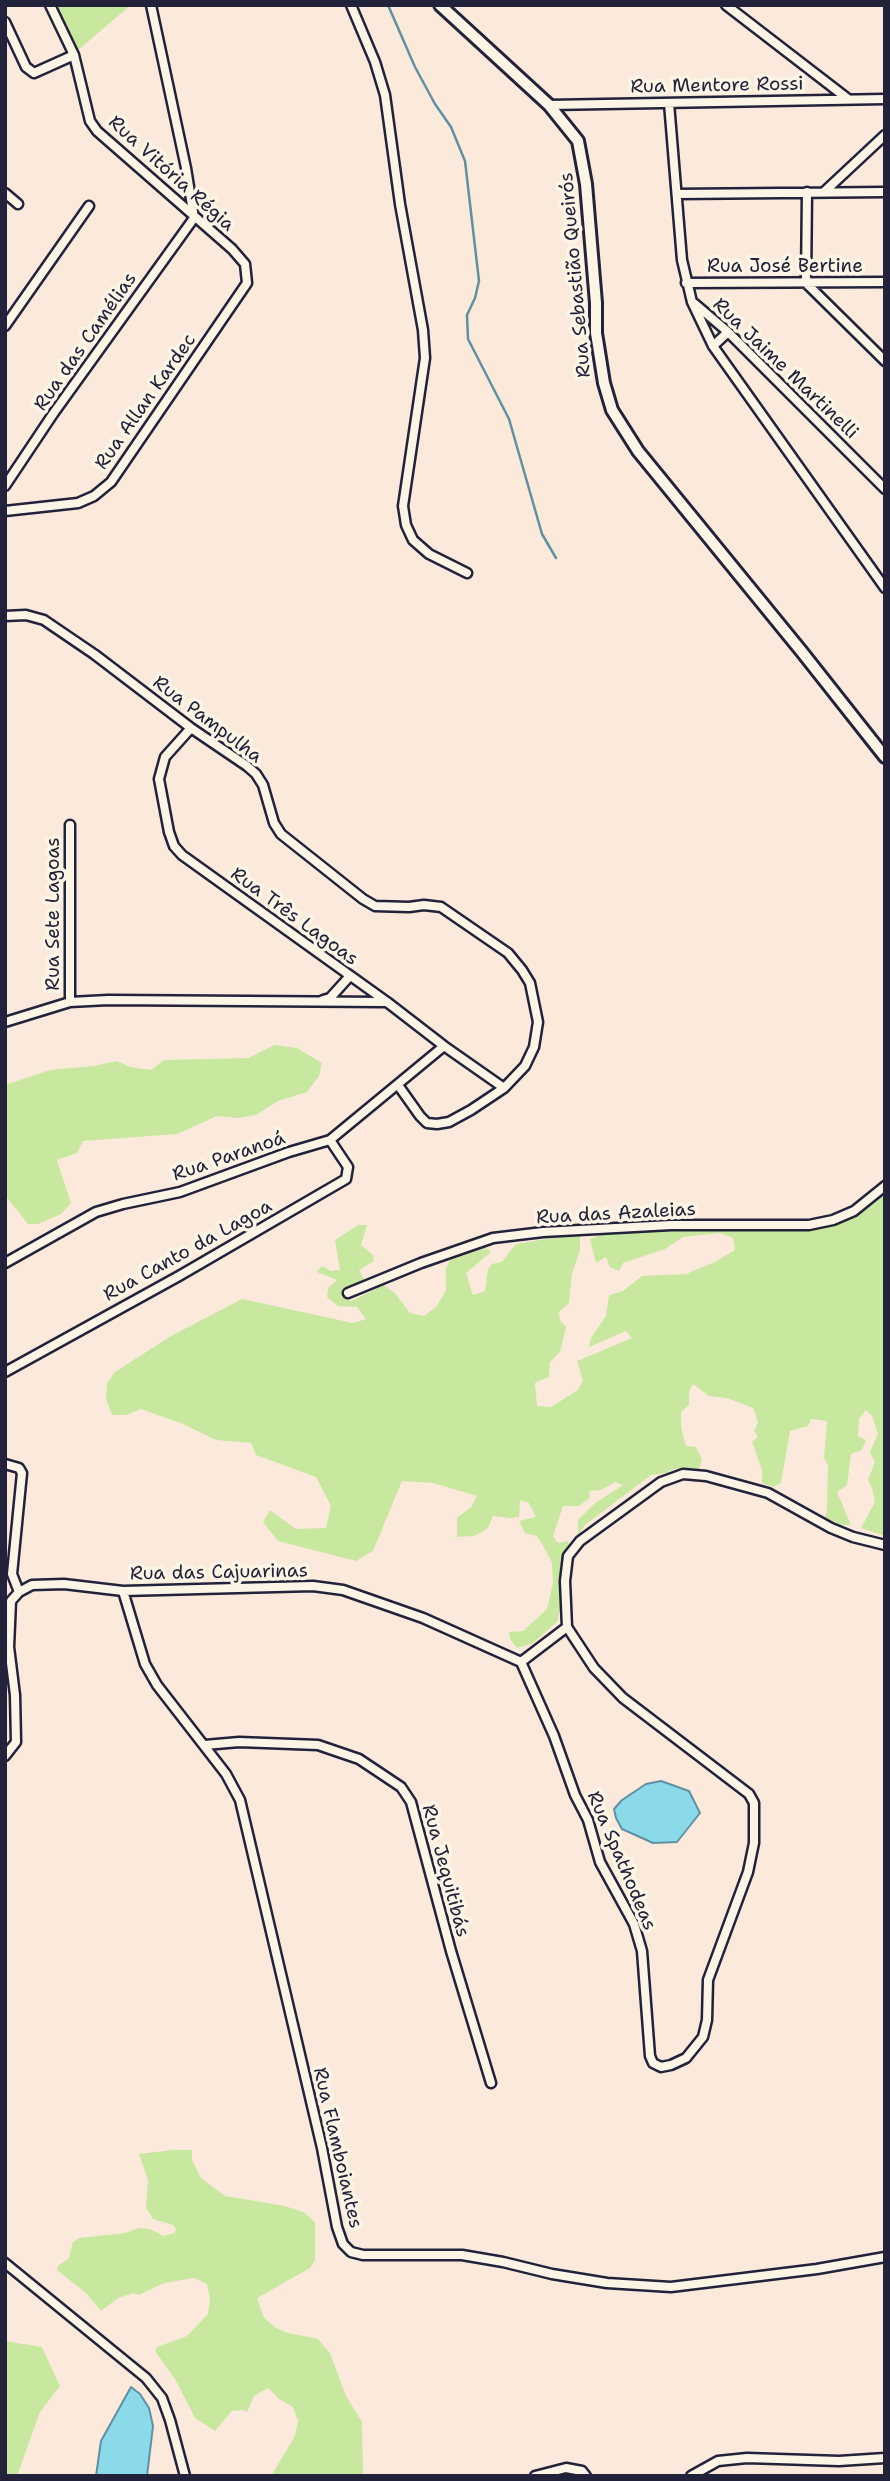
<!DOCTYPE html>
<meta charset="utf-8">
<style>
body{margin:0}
#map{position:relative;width:890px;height:2481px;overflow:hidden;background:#fbeadb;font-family:"Shantell Sans",sans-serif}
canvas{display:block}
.frame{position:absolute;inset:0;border:7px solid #22223b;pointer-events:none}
</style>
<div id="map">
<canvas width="890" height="2481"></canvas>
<div class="frame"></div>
</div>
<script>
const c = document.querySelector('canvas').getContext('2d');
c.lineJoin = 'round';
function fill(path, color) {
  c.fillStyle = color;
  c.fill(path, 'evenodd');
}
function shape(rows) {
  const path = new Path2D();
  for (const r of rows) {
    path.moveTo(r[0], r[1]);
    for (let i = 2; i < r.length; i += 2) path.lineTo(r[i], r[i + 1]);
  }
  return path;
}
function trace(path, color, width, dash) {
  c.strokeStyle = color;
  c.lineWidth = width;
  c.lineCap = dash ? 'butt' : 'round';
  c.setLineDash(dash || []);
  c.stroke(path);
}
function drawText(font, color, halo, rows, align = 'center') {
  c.font = font + ' "Shantell Sans",sans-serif';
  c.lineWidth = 7;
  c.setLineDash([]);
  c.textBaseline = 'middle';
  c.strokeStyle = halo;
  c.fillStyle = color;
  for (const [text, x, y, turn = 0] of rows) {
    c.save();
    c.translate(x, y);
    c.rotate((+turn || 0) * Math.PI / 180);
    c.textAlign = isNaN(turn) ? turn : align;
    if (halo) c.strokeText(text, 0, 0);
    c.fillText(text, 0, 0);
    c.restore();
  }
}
const green = shape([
 [49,5,131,5,71,56],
 [274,1045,297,1048,322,1063,319,1076,307,1092,278,1101,256,1115,239,1118,217,1116,177,1134,83,1141,77,1153,57,1160,71,1203,61,1214,38,1224,28,1224,7,1198,5,1085,50,1070,94,1066,117,1061,130,1067,151,1070,164,1060,249,1058],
 [885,1193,885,1536,861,1528,875,1502,872,1488,868,1480,875,1462,870,1452,878,1434,872,1416,866,1410,859,1419,858,1436,866,1440,862,1450,851,1454,847,1485,837,1492,851,1525,840,1525,825,1517,827,1509,828,1465,824,1458,827,1421,811,1419,808,1426,790,1431,781,1483,773,1487,762,1483,762,1470,752,1442,758,1437,754,1431,758,1422,753,1408,727,1398,709,1396,693,1384,689,1391,689,1405,681,1412,681,1427,686,1446,696,1447,702,1459,699,1469,673,1469,666,1473,651,1475,585,1525,578,1535,578,1520,594,1504,623,1485,615,1482,601,1490,589,1491,590,1498,579,1506,563,1506,553,1536,558,1543,567,1541,569,1544,563,1553,560,1608,557,1622,533,1643,517,1648,510,1639,509,1632,523,1631,547,1609,553,1583,552,1563,546,1551,537,1536,525,1533,519,1521,536,1517,529,1503,520,1500,519,1517,511,1518,493,1516,488,1528,474,1536,457,1537,457,1518,472,1506,477,1496,433,1483,402,1481,373,1551,356,1561,278,1541,263,1522,270,1510,296,1529,326,1528,331,1506,316,1477,256,1455,251,1443,216,1440,183,1424,141,1409,126,1415,112,1415,106,1399,107,1383,115,1372,171,1336,242,1299,353,1323,366,1319,357,1307,338,1306,327,1297,328,1288,337,1280,317,1272,322,1266,331,1271,340,1270,335,1240,358,1225,367,1225,361,1245,373,1255,374,1261,359,1270,365,1281,349,1288,344,1298,351,1301,384,1285,395,1293,410,1313,424,1316,437,1306,446,1290,446,1269,450,1260,486,1248,491,1252,466,1273,473,1295,485,1291,488,1269,492,1264,502,1262,516,1244,546,1239,580,1236,580,1250,572,1273,569,1303,559,1312,560,1320,566,1327,560,1352,550,1362,549,1377,535,1383,537,1406,551,1407,578,1390,583,1380,577,1361,632,1338,626,1331,589,1347,591,1338,606,1316,609,1295,623,1291,642,1276,686,1274,715,1262,735,1250,733,1238,720,1233,683,1237,665,1249,623,1263,619,1271,610,1267,606,1257,596,1263,590,1239,603,1234,721,1228,788,1230,823,1228,855,1215,873,1199],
 [173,2150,192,2150,192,2160,201,2178,225,2196,285,2206,303,2212,315,2222,315,2260,310,2268,257,2298,264,2318,276,2328,289,2333,318,2339,330,2353,346,2396,362,2422,363,2476,271,2476,295,2436,298,2421,293,2407,279,2399,268,2388,254,2396,247,2412,243,2410,232,2411,215,2431,195,2418,175,2379,155,2351,157,2347,187,2336,208,2314,210,2299,207,2284,194,2278,164,2283,139,2295,133,2293,118,2298,101,2311,86,2293,57,2270,59,2265,69,2258,73,2242,79,2238,125,2233,139,2228,150,2229,164,2236,175,2233,176,2229,173,2225,153,2219,146,2208,148,2180,139,2154],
 [5,2341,42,2347,60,2386,40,2412,17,2476,5,2476]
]);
const water = shape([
 [661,1781,689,1791,700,1813,677,1842,653,1843,622,1829,616,1818,614,1809,622,1800,646,1784,661,1781],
 [131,2387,140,2394,149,2408,153,2426,147,2476,96,2476,101,2441,131,2387]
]);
const stream = shape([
 [388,5,415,67,435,104,451,127,465,161,479,281,475,298,467,315,468,339,509,419,542,534,556,558]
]);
const minor = shape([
 [151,5,186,168,194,218],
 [351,5,375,62,385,95,400,204,423,330,425,358,403,506,406,525,413,540,429,554,467,573],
 [726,5,848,99],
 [5,22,26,67,34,73,74,55],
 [669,103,682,260,692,302,713,346,885,588],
 [549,105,885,99],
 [824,192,885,135],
 [5,193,18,204],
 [677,194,885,192],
 [686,283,885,282],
 [806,283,885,361],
 [806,283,807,192],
 [695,304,728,332,885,489],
 [5,326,89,206],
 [713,346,728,332],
 [5,486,53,414,194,218],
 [5,511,78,503,94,496,111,482,247,283,245,264,232,249,97,131,90,121,74,55,50,5],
 [5,616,26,615,44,620,94,654,191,728,247,766,256,774,263,785,274,823,281,834,363,899,375,906,409,907,424,905,441,907,508,953,522,970,530,983,538,1022,534,1047,525,1066,504,1088,471,1110,449,1122,437,1124,427,1123,420,1116,398,1085],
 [191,728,165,757,159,779,169,832,174,846,182,855,387,1002,444,1046,504,1088],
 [70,825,70,1002],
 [323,1000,330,998,349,977],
 [5,1022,70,1002,108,1000,384,1002],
 [5,1263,96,1212,123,1204,180,1192,289,1152,330,1140,444,1046],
 [348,1293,421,1263,493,1238,543,1232,671,1225,809,1225,833,1220,854,1211,885,1186],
 [5,1372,179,1276,346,1179,348,1167,330,1140],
 [5,1464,19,1468,22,1473,12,1574,19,1592],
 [123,1591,145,1664,157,1685,226,1774,240,1800,322,2148,337,2227,343,2244,351,2252,363,2255,462,2255,503,2262,552,2274,607,2283,671,2287,817,2269,885,2257],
 [521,1662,554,1736,575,1795,588,1820,600,1862,634,1924,642,1951,650,2056,653,2063,661,2067,671,2065,686,2058,703,2037,707,2020,708,1980,748,1872,754,1843,754,1803,749,1794,623,1698,594,1668,567,1627,565,1581,568,1556,580,1541,661,1482,683,1474,706,1476,768,1493,831,1528,853,1537,885,1545],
 [205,1745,239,1742,318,1745,359,1759,401,1787,411,1802,451,1951,491,2083],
 [5,1756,16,1742,15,1695,9,1647,11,1601,19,1592,32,1585,64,1584,123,1591,313,1586,343,1590,423,1618,521,1662,567,1627],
 [5,2263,146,2378,162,2398,170,2420,185,2476],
 [535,2476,566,2468,582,2471,586,2476],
 [691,2476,718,2461,747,2458,839,2461,885,2458]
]);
const tertiary = shape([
 [440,5,549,105,578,141,586,184,596,303,596,333,604,383,612,410,638,451,802,652,885,757]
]);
const streetNames = [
 ["Rua Mentore Rossi",717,86,-1],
 ["Rua Vitória Régia",171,174,42],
 ["Rua José Bertine",785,267],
 ["Rua Sebastião Queirós",576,275,-95],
 ["Rua das Camélias",86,342,-55],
 ["Rua Jaime Martinelli",785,369,44],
 ["Rua Allan Kardec",146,402,-55],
 ["Rua Pampulha",207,720,37],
 ["Rua Sete Lagoas",54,914,-90],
 ["Rua Três Lagoas",294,917,36],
 ["Rua Paranoá",229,1157,-19],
 ["Rua das Azaleias",616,1214,-3],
 ["Rua Canto da Lagoa",188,1251,-29],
 ["Rua das Cajuarinas",219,1573,-1],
 ["Rua Spathodeas",621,1861,67],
 ["Rua Jequitibás",445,1871,75],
 ["Rua Flamboiantes",337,2148,77]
];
fill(green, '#c8e8a0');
fill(water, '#8bdae9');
trace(water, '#6190a3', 2);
trace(stream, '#6190a3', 2.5);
trace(minor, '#22223b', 13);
trace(tertiary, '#22223b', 16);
trace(minor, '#fcf5e5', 8);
trace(tertiary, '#fcf5e5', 10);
drawText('19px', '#22223b', '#fcf5e5', streetNames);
</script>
